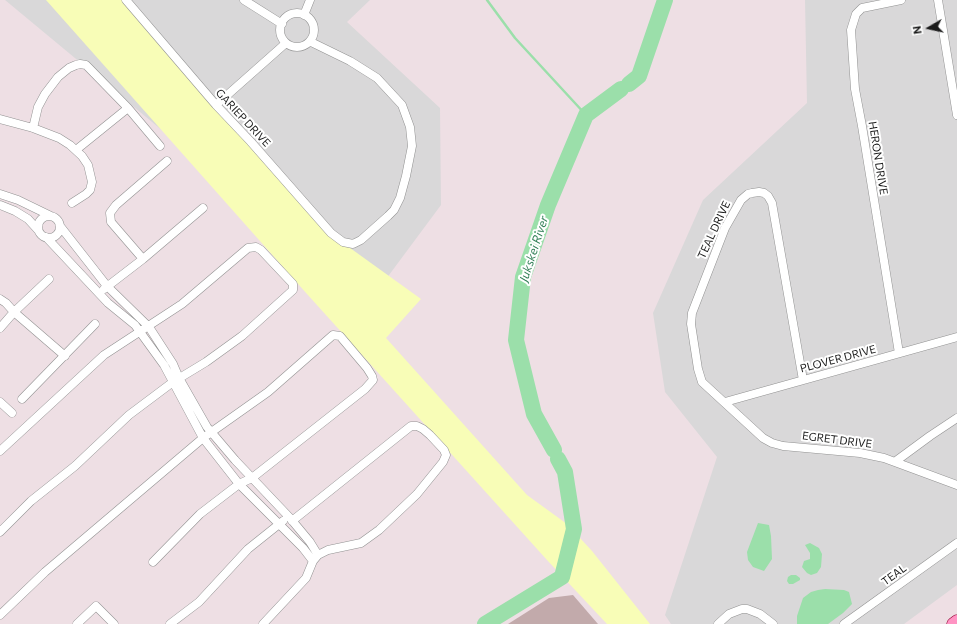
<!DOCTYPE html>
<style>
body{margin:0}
#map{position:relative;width:957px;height:624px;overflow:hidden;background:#eedfe4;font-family:Commissioner,sans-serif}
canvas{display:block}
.north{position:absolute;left:909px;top:8px;width:40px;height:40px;-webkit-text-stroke:3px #fff;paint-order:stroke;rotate:261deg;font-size:11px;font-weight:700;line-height:16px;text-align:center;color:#1b1b1b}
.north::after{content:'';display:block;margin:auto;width:14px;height:18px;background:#1b1b1b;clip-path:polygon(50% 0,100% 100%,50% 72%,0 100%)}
</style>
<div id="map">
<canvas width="957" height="624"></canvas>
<div class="north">N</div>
</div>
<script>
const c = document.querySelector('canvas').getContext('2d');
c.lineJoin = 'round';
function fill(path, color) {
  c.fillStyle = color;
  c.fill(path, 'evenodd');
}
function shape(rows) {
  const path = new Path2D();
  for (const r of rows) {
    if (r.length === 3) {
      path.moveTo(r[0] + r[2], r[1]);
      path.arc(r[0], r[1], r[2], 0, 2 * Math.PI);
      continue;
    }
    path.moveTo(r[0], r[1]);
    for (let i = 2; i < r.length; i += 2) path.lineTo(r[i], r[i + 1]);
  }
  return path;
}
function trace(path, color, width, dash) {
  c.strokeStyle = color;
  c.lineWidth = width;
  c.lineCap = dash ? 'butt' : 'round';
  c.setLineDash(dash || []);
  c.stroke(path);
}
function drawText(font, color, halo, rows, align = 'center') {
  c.font = font + ' Commissioner,sans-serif';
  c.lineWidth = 4;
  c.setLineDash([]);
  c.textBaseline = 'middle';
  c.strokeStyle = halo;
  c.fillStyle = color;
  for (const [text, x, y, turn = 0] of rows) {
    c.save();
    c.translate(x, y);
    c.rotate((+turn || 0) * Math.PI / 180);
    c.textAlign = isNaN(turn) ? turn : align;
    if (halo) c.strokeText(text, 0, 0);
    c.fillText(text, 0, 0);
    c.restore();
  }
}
const residential = shape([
 [5,0,370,0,347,22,440,108,441,205,369,302],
 [805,0,957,0,957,585,904,624,671,624,665,615,717,457,665,392,653,313,703,200,807,103]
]);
const construction = shape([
 [573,595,598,624,508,624,549,598]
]);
const park = shape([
 [46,0,125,0,339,240,421,299,386,338,527,495,567,524,592,551,650,624,607,624,547,560,307,294]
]);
const water = shape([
 [758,523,769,525,771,536,772,559,764,571,753,567,748,560,747,552],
 [810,543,819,548,822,554,821,567,817,573,811,575,807,573,802,567,804,561,810,559,810,553,805,545],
 [791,575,796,575,800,578,800,580,793,584,789,584,787,581,788,577],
 [825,589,844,590,849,592,852,604,843,613,828,624,797,624,797,616,803,598,811,592,818,590]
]);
const stream = shape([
 [487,0,515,38,586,115]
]);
const river = shape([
 [629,84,639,76,665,0],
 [554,450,534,414,516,340,523,277,548,205,586,115,621,89],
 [485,624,562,577,574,529,565,472,558,459]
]);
const street = shape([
 [126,0,216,105,251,142,331,233,343,242,353,244,361,240,388,216,394,210,400,198,406,176,412,146,410,127,402,105,377,78,350,61,311,42],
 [244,0,282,24],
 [938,0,957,115],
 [297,30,17],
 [304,15,310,0],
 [216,105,286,43],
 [0,119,33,128,59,138,70,145,82,156,88,165,92,182,90,190,86,194,72,203],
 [33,128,38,107,45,94,58,77,69,68,76,65,80,64,86,65,89,68,128,108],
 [76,150,128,108,160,146],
 [0,194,18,200,51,216],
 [0,205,15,211,28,219,38,230],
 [49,227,11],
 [60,226,107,286,149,327,173,364,179,378,207,427,235,460,290,518,310,542,318,555],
 [46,237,108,303,135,325,164,365,203,438,239,484,303,548,313,561],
 [143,259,111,222,110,213,116,205,167,161],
 [49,279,14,312,65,356],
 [104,289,143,259,203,208],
 [0,299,6,303,14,312,0,328],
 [899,353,862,126,855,89,851,30,856,14,862,8,901,0],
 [803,380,772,203,768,196,764,193,759,192,752,193,748,194,741,200,725,228,692,313,691,324,698,369,702,382,763,438,772,443,783,446,860,453,884,458,957,485],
 [22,399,95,324],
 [0,402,12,413],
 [725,402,957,337],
 [0,451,104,355,182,304,248,248,256,247,261,250,293,284,293,290,242,336,206,362,173,382,129,415,75,466,31,501,0,532],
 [896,461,930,436,957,418],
 [0,615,45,572,203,438,268,392,333,335,340,336,367,368,372,376,373,380,365,389,252,478,239,484,200,514,153,562],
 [77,624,96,606,114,624],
 [170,624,199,602,248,549,283,521],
 [263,624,306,578,313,561,318,555,328,550,361,543,379,530,417,494,443,462,446,455,444,450,430,435,423,429,417,426,411,426,292,521],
 [718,624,729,614,742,609,747,609,760,614,773,624],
 [844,624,957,543]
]);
const primary = shape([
 [953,624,957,621]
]);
const streetNames = [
 ["GARIEP DRIVE",243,118,47],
 ["HERON DRIVE",878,158,81],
 ["TEAL DRIVE",714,230,-65],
 ["PLOVER DRIVE",838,359,-15],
 ["EGRET DRIVE",837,440,7],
 ["TEAL",894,575,-36]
];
const waterNames = [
 ["Jukskei River",534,249,-72]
];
fill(residential, '#d9d8d9');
fill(construction, '#c2aaab');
fill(park, '#f8fdb7');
fill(water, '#9bdfaa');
trace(stream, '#9bdfaa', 2.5);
trace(river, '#9bdfaa', 16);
trace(street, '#929292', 9);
trace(primary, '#920032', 13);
trace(street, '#fff', 8);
trace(primary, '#ff93c3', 12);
drawText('11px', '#1b1b1b', '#fff', streetNames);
drawText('italic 12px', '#338058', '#fff', waterNames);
</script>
